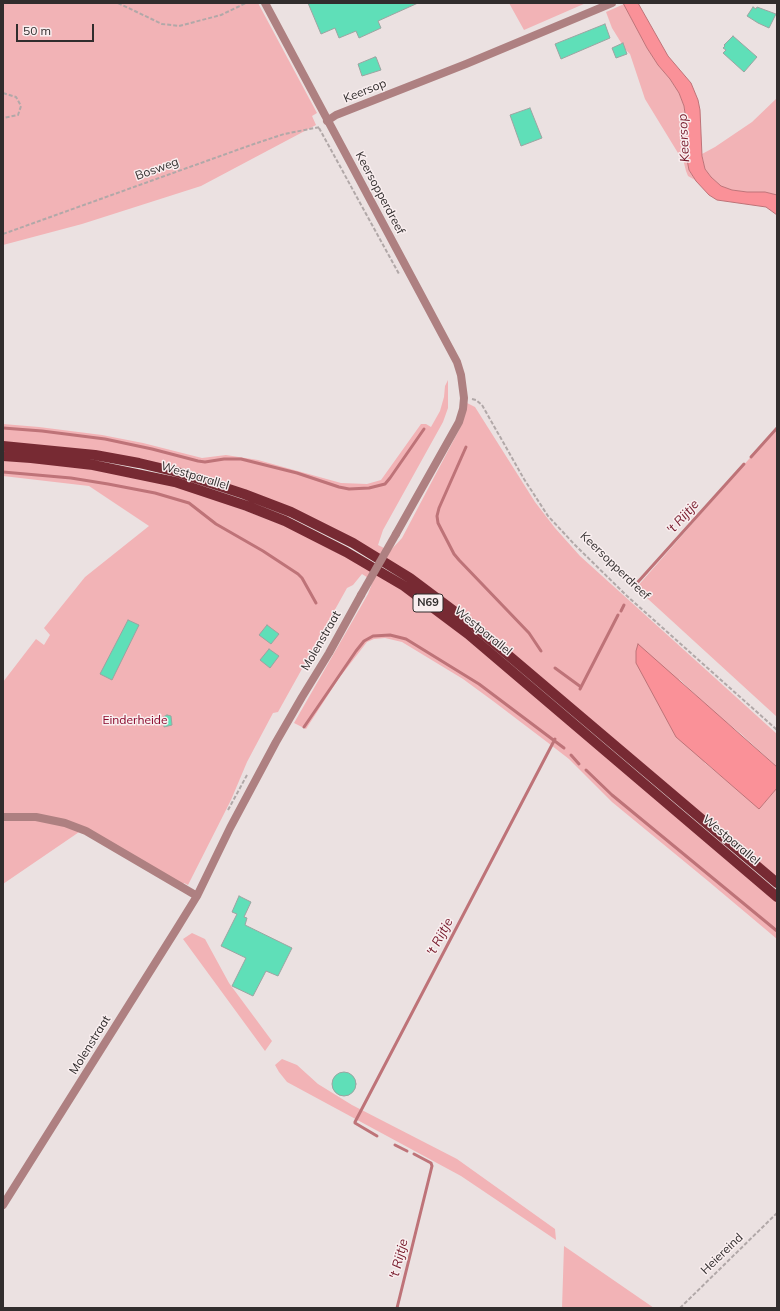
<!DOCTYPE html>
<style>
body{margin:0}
#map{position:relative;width:780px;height:1311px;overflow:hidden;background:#ebe1e1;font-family:Mulish,sans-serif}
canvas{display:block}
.frame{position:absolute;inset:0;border:4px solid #312d2d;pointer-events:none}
.scale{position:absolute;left:16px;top:24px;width:78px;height:18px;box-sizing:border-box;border:2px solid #312d2d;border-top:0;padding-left:5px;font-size:12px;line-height:14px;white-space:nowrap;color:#312d2d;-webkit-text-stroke:3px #f9eeef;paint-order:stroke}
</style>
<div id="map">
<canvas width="780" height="1311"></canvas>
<div class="frame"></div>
<div class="scale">50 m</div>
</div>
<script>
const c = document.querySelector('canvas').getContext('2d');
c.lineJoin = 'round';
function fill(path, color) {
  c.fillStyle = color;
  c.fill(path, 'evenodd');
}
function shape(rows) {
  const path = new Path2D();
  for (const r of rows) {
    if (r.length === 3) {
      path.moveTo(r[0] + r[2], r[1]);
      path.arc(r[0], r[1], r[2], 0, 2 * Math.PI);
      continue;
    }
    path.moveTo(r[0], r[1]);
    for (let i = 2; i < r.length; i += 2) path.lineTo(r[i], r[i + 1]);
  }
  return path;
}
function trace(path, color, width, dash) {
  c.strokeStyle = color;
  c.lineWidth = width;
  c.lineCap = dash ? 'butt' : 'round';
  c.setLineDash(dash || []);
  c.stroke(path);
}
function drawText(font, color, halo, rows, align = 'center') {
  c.font = font + ' Mulish,sans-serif';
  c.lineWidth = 3;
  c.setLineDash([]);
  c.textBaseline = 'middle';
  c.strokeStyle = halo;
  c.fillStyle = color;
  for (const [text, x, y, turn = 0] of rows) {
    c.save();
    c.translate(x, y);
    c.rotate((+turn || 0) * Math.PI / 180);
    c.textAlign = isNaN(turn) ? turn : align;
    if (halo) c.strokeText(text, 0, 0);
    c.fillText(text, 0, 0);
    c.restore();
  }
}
const green = shape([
 [3,3,258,3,317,113,312,116,316,125,201,186,82,224,3,245],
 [509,3,586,3,524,30],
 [624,4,647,48,658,65,670,79,679,93,684,106,686,120,686,154,689,170,695,180,688,176,686,171,683,159,678,153,645,99,630,54,625,49,612,28,606,12],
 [777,98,777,195,765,192,747,192,732,190,721,186,711,177,705,169,702,154,715,147,752,122],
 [448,380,448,408,443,422,383,530,378,545,390,551,402,538,459,430,464,417,467,403,475,407,535,502,555,528,580,556,777,734,777,767,740,733,716,714,679,679,705,763,760,808,777,788,777,880,390,562,199,476,3,443,3,424,39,427,102,435,143,443,202,458,226,455,258,460,341,483,367,484,381,480,421,424,426,424,431,427,440,411,444,397,445,386],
 [777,427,777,717,636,588],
 [3,459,31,461,139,476,210,497,290,528,372,571,422,603,466,638,777,901,777,939,708,881,612,802,569,759,547,742,493,701,463,679,402,642,385,638,374,639,367,642,339,678,306,729,294,723,368,594,373,581,362,574,353,585,347,588,278,712,273,713,247,762,231,800,188,885,184,883,181,887,85,828,3,884,3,682,36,639,44,645,50,635,44,628,85,577,149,526,89,486,3,476],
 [192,933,205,939,229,983,272,1041,265,1051,183,939],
 [282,1059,297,1065,318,1084,352,1105,457,1159,555,1229,556,1240,461,1176,287,1082,279,1072,275,1065],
 [564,1246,654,1308,562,1308]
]);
const water = shape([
 [623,3,638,3,668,56,691,83,698,100,700,110,702,156,705,169,711,177,721,186,732,190,747,192,765,192,777,195,777,215,766,207,717,200,709,195,696,181,689,170,686,154,686,120,684,106,679,93,670,79,658,65,647,48,623,3],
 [638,644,777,767,777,788,760,808,759,809,676,737,636,663,636,651,638,644]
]);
const stream = shape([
 [3,428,42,431,105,439,152,449,198,461,205,462,224,459,241,459,297,473,339,487,349,489,369,488,385,484,390,478,424,429],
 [466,447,439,508,437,516,438,523,454,554,459,560,529,633,541,651],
 [751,457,777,428],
 [3,472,71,478,108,484,155,493,189,503,216,524,263,551,298,574,302,578,316,603],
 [637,583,744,464],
 [621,611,624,605],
 [555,668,581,687],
 [580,689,618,615],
 [304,727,356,651,364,641,373,636,390,635,406,639,479,684,564,748],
 [571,755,579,764],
 [586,770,612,795,777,931],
 [377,1136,355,1123,355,1122,555,739],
 [395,1145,407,1151],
 [397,1308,432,1166,431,1163,414,1154]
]);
const building = shape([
 [308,3,418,3,378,21,381,28,359,38,356,31,339,38,335,28,321,34,308,3],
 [753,7,756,9,757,7,776,14,769,28,758,23,747,16,753,7],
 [605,24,610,38,561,59,555,44,605,24],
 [733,36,757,57,744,72,723,53,726,50,723,48,725,46,724,45,733,36],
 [623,43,627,54,616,58,612,48,623,43],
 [375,57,376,57,381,70,362,76,358,64,375,57],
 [530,108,542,138,521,146,510,115,530,108],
 [128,620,139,625,112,680,100,674,128,620],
 [267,625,279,634,271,644,259,635,267,625],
 [269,649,279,656,270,668,260,660,269,649],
 [167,715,171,716,172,725,164,727,163,717,167,715],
 [239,896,251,902,244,917,247,918,245,925,292,948,278,976,266,971,253,996,232,986,246,958,221,946,237,914,232,912,239,896],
 [344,1084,12]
]);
const path = shape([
 [118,3,162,24,179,26,221,15,246,3],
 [3,93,16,97,21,106,18,115,3,118],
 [319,128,399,274],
 [3,234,251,145,284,134,320,127],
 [472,399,476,400,482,405,524,479,548,516,575,545,627,596,777,730],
 [314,659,323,643],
 [228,810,247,775],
 [680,1308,777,1213]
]);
const street = shape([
 [265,3,457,362,461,375,464,398,463,409,459,422,396,534],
 [327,121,336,115,466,64,612,3],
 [3,817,36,817,65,823,86,831,197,896],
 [3,1205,176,930,197,896,230,828,276,742,302,697,329,653,361,595]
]);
const primary = shape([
 [3,446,95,455,139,463,177,472,244,494,291,512,353,543,410,578,474,626,777,883],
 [3,456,31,458,93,465,175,482,247,506,285,521,346,552,404,586,468,634,777,897]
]);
const streetBridge = shape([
 [361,595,396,534]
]);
const shields = [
 [428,603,30]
];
const shieldNames = [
 ["N69",428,603]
];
const streetNames = [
 ["Keersop",365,91,-22],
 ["Bosweg",157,169,-20],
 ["Keersopperdreef",380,193,62],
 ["Westparallel",195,476,17],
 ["Keersopperdreef",615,566,44],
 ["Westparallel",483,631,39],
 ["Molenstraat",321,641,-60],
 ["Westparallel",731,840,40],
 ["Molenstraat",90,1045,-58],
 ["Heiereind",722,1254,-44]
];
const parkNames = [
 ["Einderheide",135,720]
];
const waterNames = [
 ["Keersop",684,138,-93],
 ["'t Rijtje",683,517,-48],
 ["'t Rijtje",440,937,-62],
 ["'t Rijtje",399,1259,-76]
];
fill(green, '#f2b3b6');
fill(water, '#fa9198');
trace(water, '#be7378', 1);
trace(stream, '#be7378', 3);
fill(building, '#5fdfb8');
trace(building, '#9ba4a1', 1);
trace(path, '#b1a8a8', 2, [4, 2]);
trace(street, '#ae8081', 8);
trace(primary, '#772a33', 10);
trace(streetBridge, '#ae8081', 8);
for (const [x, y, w] of shields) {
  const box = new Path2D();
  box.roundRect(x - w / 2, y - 9, w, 18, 3);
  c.fillStyle = '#f9eeef';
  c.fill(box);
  trace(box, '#312d2d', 1);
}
drawText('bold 11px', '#312d2d', null, shieldNames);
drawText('12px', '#312d2d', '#f9eeef', streetNames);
drawText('12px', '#8a082b', '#f9eeef', parkNames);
drawText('italic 13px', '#771a2b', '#f9eeef', waterNames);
</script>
